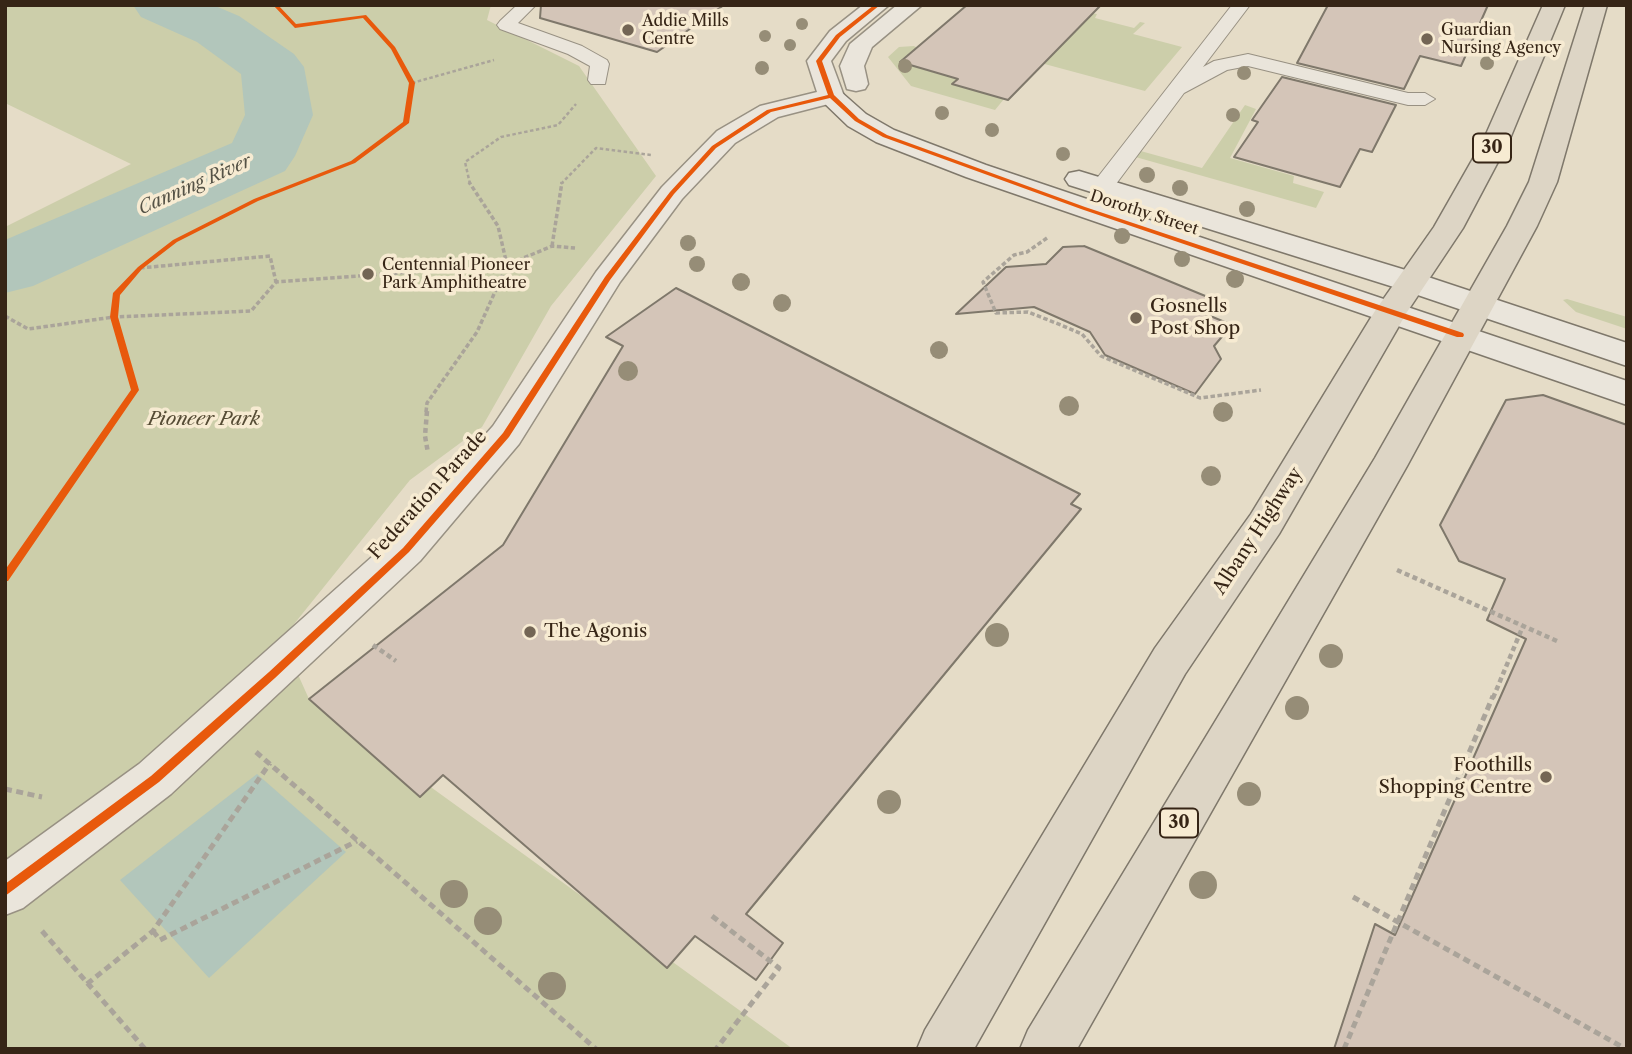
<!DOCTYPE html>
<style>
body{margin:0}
#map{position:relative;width:1632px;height:1054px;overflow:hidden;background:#e5dcc7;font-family:"Libre Caslon Text",serif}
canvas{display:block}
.frame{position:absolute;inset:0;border:7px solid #362516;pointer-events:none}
</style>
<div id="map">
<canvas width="1632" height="1054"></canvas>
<div class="frame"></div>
</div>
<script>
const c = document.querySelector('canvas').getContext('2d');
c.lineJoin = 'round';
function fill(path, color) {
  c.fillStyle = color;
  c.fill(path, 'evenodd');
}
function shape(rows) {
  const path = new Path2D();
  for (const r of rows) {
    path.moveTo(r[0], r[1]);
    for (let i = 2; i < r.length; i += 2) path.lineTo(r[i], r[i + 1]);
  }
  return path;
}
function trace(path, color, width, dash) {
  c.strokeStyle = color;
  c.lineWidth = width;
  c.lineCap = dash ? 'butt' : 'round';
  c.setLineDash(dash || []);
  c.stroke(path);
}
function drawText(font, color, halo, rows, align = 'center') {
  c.font = font + ' "Libre Caslon Text",serif';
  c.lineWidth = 7;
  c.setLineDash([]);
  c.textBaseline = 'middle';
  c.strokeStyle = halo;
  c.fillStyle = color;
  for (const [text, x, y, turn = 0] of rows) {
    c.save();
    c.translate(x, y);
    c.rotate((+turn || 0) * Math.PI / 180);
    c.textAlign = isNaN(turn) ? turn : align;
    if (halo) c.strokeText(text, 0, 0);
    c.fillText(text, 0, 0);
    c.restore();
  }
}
const green = shape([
 [5,5,491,5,487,20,579,66,656,176,551,306,482,427,410,480,282,639,309,699,793,1049,5,1049,5,227,131,164,5,103],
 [1090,13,1097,14,1095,18,1134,28,1140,22,1145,23,1133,34,1182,47,1145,91,1026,59],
 [914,46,917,48,901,63,958,79,953,84,1004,99,995,110,911,86,888,57,899,47],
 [1245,105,1256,109,1230,158,1294,176,1293,183,1324,192,1316,208,1132,156,1137,150,1202,168],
 [1567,299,1627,317,1627,329,1576,312,1563,300]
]);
const water = shape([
 [257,774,346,852,209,978,120,880]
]);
const river = shape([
 [133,5,213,5,239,16,294,54,304,67,313,115,295,156,285,171,33,286,5,293,5,240,232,143,245,115,241,74,197,42,141,17,133,5]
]);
const building = shape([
 [541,5,724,5,657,52,540,18,541,5],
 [967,5,1101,5,1008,100,952,84,958,79,900,62,967,5],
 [1328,5,1488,5,1461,66,1420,56,1404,89,1297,63,1328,5],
 [1282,77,1396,105,1372,152,1360,149,1340,187,1234,157,1258,122,1252,120,1282,77],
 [1084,246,1215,300,1203,313,1232,325,1214,346,1221,359,1195,394,1105,355,1090,332,1034,307,956,314,1006,267,1046,264,1063,247,1084,246],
 [676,288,1080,494,1071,504,1081,509,746,914,783,943,756,980,695,936,667,968,443,775,420,797,309,699,503,545,623,346,606,337,676,288],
 [1543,395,1627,425,1627,1049,1334,1049,1375,924,1395,935,1526,639,1487,620,1505,579,1459,561,1440,525,1506,400,1543,395]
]);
const pathFar3 = shape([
 [412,83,494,60],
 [470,184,465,162,501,137,558,125,576,104],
 [561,184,596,148,651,155]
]);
const pathFar2 = shape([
 [1047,238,1027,252,1014,255,983,282,996,313,1028,312,1061,325,1082,334,1101,356,1200,398,1261,390],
 [552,246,562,182],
 [140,268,270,256,276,282],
 [5,316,28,329,114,317,251,311,276,282,507,265,552,246,575,248],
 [426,412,427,403,477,332,507,265,498,226,469,182]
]);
const pathFar1 = shape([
 [427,411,425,436,428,453],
 [1397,570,1557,641],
 [373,645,396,661],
 [1493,698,1523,626]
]);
const path = shape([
 [256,752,596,1049],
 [5,789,42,797],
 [1353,897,1626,1049],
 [712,916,779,968,716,1049],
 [42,931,145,1049],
 [153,931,160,940,357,841],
 [87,984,153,931,270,763],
 [1344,1049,1493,696]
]);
const lane = shape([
 [517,5,536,5,518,23,582,46,607,60,609,64,605,84,591,84,588,80,590,66,568,54,500,29,497,25,500,21,517,5],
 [1232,5,1250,5,1203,67,1214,61,1248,54,1408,93,1425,93,1435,99,1425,105,1408,105,1248,66,1227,70,1184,93,1110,192,1094,192,1091,187,1094,182,1232,5]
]);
const street = shape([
 [863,5,889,5,846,41,831,61,844,96,840,101,778,117,735,143,682,199,620,282,519,444,420,561,171,794,23,908,5,915,5,861,139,764,392,539,493,426,596,272,662,187,717,131,760,106,817,92,807,61,830,31,863,5],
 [897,5,922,5,872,47,864,66,868,84,865,89,856,91,847,89,840,66,850,44,897,5]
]);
const secondary = shape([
 [831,88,840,91,866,114,894,130,986,165,1627,381,1627,405,966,177,876,142,848,126,822,101,818,96,822,91,831,88],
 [1079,171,1422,275,1627,343,1627,366,1400,289,1069,185,1065,179,1069,173,1079,171]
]);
const highway = shape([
 [1543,5,1565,5,1509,141,1463,228,1407,312,1279,534,1185,674,974,1049,917,1049,925,1030,1155,648,1251,514,1375,311,1434,227,1483,141,1543,5],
 [1585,5,1607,5,1557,182,1537,226,1407,466,1077,1049,1020,1049,1028,1030,1375,458,1507,226,1529,182,1585,5]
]);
const cycleway = shape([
 [273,5,278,5,296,24,366,15,395,47,415,83,409,123,355,163,258,201,177,242,142,269,120,295,118,317,139,390,8,581,5,581,5,570,131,390,110,317,113,293,138,267,173,240,254,199,351,161,403,122,409,83,391,49,363,18,295,28,273,5],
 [874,5,880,5,840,37,822,61,834,95,859,119,887,135,1085,207,1463,333,1464,335,1463,337,1457,337,1081,209,883,137,855,121,830,98,771,112,716,148,674,194,610,280,509,437,409,552,275,678,159,782,5,896,5,884,151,776,269,672,403,548,503,433,605,277,670,192,712,146,767,110,828,95,816,61,836,35,874,5]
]);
const trees = [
 [802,24,6],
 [765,36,6],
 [790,45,6],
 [1487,63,7],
 [905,66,7],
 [762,68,7],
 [1244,73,7],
 [942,113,7],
 [1233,115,7],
 [992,130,7],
 [1063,154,7],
 [1147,175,8],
 [1180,188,8],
 [1247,209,8],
 [1122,236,8],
 [688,243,8],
 [1182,259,8],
 [697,264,8],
 [1235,279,9],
 [741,282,9],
 [782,303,9],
 [939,350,9],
 [628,371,10],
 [1069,406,10],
 [1223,412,10],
 [1211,476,10],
 [997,635,12],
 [1331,656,12],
 [1297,708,12],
 [1249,794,12],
 [889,802,12],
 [1203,885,14],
 [454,894,14],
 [488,921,14],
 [552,986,14]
];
const markers = [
 [628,30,7,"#736554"],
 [1427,39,7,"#736554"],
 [368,274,7,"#736554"],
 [1136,318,7,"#736554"],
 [530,632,7,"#736554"],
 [1546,777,7,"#736554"]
];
const farPoinames = [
 ["Addie Mills",642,21],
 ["Centre",642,39],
 ["Guardian",1441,30],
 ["Nursing Agency",1441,48],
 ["Centennial Pioneer",382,265],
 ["Park Amphitheatre",382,283]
];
const farStreetnames = [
 ["Dorothy Street",1144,213,18]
];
const shields = [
 [1492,148,38],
 [1179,823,38]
];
const shieldNames = [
 ["30",1492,148],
 ["30",1179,823]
];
const farWaternames = [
 ["Canning River",195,185,-24]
];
const poiNames = [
 ["Gosnells",1150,307],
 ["Post Shop",1150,329],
 ["The Agonis",544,632],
 ["Foothills",1532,766,"right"],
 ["Shopping Centre",1532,788,"right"]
];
const parkNames = [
 ["Pioneer Park",204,420]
];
const streetNames = [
 ["Federation Parade",428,495,-48],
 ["Albany Highway",1258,531,-57]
];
fill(green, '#ccceaa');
fill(water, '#b2c6bb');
fill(river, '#b2c6bb');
fill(building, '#d4c5b8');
trace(building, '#7f786b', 2);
trace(lane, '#989183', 2);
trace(street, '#989183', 3);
trace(secondary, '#7f786b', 3);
trace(highway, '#7f786b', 3);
trace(pathFar3, '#aaa49a', 2.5, [3.5, 2.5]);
trace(pathFar2, '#aaa49a', 3.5, [4.5, 2.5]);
trace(pathFar1, '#aaa49a', 4.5, [5, 3.5]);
trace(path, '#aaa49a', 5, [7, 4.5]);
fill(lane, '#eae5db');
fill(street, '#eae5db');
fill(secondary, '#eae5db');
fill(highway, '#ddd5c5');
fill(cycleway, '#e8590c');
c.fillStyle = '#968d77';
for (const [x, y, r] of trees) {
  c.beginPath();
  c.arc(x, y, r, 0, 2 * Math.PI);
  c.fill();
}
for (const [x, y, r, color] of markers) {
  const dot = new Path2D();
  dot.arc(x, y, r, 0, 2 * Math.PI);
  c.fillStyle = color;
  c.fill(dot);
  trace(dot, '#f7ebd2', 2.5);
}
drawText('16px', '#362516', '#f7ebd2', farPoinames, 'left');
drawText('16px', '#362516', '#f7ebd2', farStreetnames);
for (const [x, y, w] of shields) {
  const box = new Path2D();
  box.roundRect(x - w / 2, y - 14.5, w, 29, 5);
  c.fillStyle = '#f7ebd2';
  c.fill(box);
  trace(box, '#362516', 2);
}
drawText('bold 18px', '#362516', null, shieldNames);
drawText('italic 18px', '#555246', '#f7ebd2', farWaternames);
drawText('19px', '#362516', '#f7ebd2', poiNames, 'left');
drawText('italic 19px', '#564c35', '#f7ebd2', parkNames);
drawText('19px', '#362516', '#f7ebd2', streetNames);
</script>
